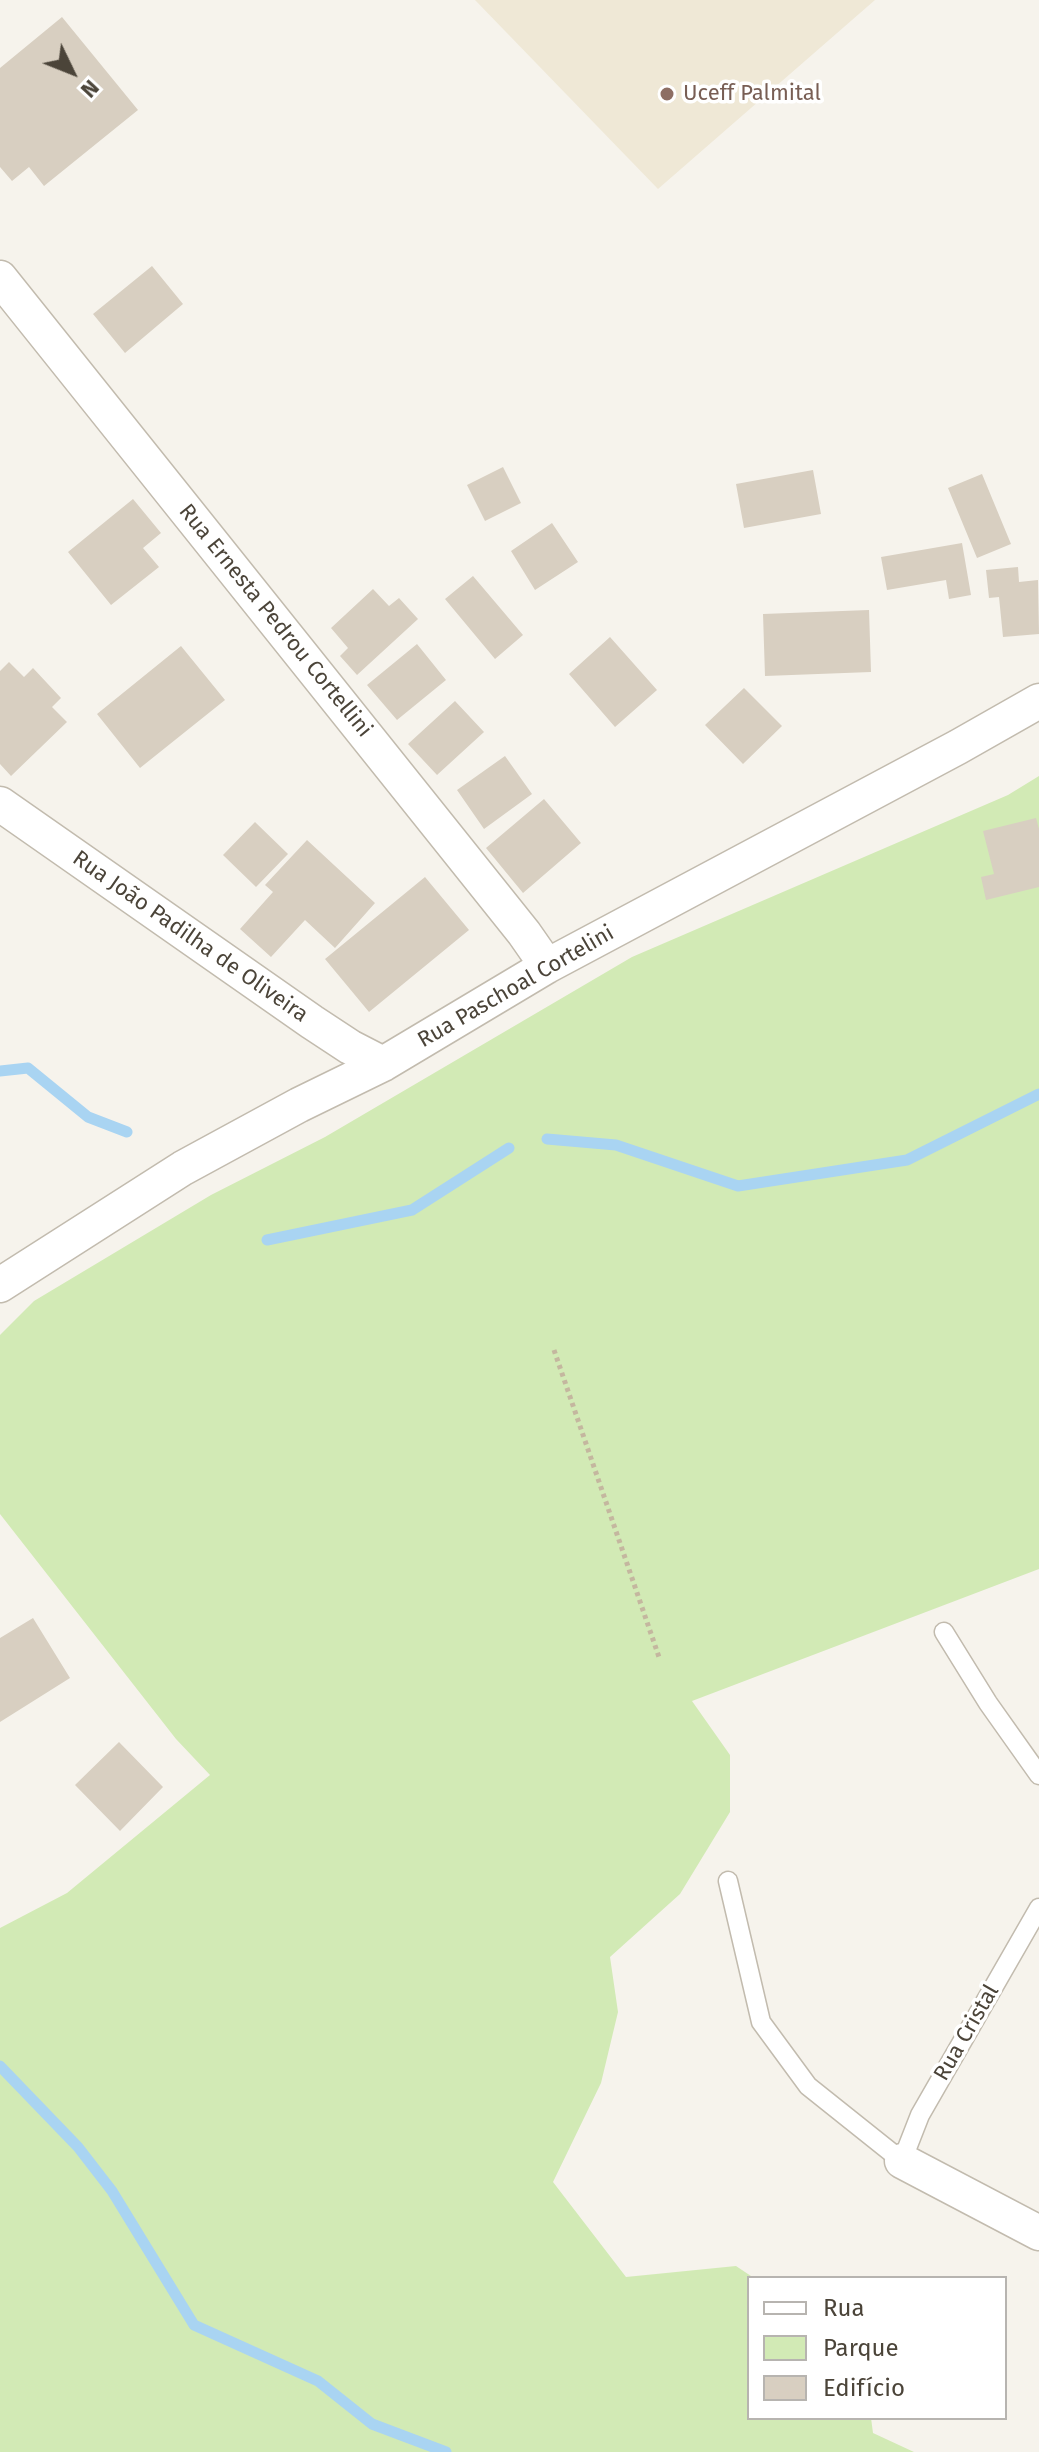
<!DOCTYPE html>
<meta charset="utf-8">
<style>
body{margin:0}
#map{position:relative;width:1039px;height:2452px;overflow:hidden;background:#f6f3ec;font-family:"Fira Sans",sans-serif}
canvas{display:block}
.legend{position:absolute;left:747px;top:2276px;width:260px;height:144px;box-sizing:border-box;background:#fff;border:2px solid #b7b4b0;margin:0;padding:10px 14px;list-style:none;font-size:24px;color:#4b4439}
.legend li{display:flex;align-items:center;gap:16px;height:40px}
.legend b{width:40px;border:2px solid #b7b4b0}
.north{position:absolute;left:32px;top:32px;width:80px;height:80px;-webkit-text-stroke:6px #fff;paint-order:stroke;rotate:133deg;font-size:22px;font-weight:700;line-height:32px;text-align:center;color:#4b4439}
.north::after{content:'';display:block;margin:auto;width:28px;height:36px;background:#4b4439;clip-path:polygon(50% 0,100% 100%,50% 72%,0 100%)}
</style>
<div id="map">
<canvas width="1039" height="2452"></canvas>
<ul class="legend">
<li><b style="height:10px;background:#fff"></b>Rua</li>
<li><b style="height:22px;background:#d2eab5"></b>Parque</li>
<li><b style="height:22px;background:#d8cfc1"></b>Edifício</li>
</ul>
<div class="north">N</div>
</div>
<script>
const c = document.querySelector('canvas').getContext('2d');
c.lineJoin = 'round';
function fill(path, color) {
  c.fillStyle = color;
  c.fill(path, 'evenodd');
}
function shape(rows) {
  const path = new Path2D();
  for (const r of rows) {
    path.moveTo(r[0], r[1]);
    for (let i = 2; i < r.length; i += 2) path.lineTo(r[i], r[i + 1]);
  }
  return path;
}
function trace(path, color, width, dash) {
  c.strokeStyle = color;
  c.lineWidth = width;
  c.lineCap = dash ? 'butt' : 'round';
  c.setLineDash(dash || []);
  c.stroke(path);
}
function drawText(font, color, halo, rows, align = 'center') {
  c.font = font + ' "Fira Sans",sans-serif';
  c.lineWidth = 7;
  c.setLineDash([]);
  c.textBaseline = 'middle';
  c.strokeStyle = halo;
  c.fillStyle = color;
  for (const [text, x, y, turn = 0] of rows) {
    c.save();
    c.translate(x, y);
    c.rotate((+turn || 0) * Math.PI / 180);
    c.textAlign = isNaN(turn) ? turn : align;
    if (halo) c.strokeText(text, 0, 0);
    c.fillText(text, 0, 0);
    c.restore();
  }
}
const education = shape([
 [475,0,875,0,658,189]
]);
const green = shape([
 [1039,776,1039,1569,692,1701,730,1755,730,1812,680,1894,610,1957,618,2012,601,2083,553,2182,626,2277,736,2266,754,2278,749,2278,749,2418,871,2418,873,2433,914,2452,0,2452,0,1928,67,1893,210,1775,176,1739,0,1514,0,1335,34,1301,211,1195,325,1137,632,957,1008,795]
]);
const stream = shape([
 [0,1071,28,1068,88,1117,127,1132],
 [547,1139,616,1145,738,1186,907,1160,1039,1094],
 [267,1240,412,1210,509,1148],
 [0,2066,78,2147,112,2191,194,2325,318,2381,372,2424,446,2452]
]);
const building = shape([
 [62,17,138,110,44,186,29,167,12,181,0,167,0,68],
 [152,266,183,304,125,353,93,314],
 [503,467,521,503,485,521,467,485],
 [813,470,821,514,744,528,736,484],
 [982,474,1011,544,977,558,948,488],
 [133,499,161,533,143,548,159,567,111,605,68,552],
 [552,523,578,562,535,590,511,551],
 [962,543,971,595,949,599,946,580,887,590,881,557],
 [1018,567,1019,582,1038,580,1039,634,1003,637,999,597,989,598,986,570],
 [473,576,523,635,495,659,445,599],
 [373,589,389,606,399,598,418,619,357,675,340,656,348,648,331,628],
 [869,610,871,672,765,676,763,614],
 [610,637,657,690,615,727,569,674],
 [417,644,446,680,397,720,367,685],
 [181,646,225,700,140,768,97,714],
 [9,662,24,677,33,668,61,698,52,707,67,722,11,776,0,764,0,671],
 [744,688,782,726,743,764,705,725],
 [455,701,484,732,437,775,408,744],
 [505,756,532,794,484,829,457,790],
 [544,799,581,843,523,893,486,848],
 [1036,818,1039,829,1039,887,986,900,981,877,994,874,983,831],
 [255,822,288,854,256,887,223,855],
 [307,840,375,903,335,948,305,920,271,957,240,929,273,892,265,885],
 [425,877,469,930,369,1012,325,959],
 [33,1618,70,1678,0,1722,0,1638],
 [119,1742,163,1787,120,1831,75,1785]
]);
const path = shape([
 [554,1350,660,1660]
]);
const service = shape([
 [944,1632,988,1703,1039,1775],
 [728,1881,761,2022,808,2086,902,2161,920,2115,1039,1908]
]);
const minor = shape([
 [0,278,524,933,547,966],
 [0,804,312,1022,350,1047,383,1064],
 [0,1285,183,1168,299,1105,383,1064,547,966,958,747,1039,701],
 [902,2161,1039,2233]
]);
const markers = [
 [667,94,8,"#8d6e63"]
];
const educationNames = [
 ["Uceff Palmital",683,94]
];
const streetNames = [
 ["Rua Ernesta Pedrou Cortellini",275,621,51],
 ["Rua João Padilha de Oliveira",190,937,35],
 ["Rua Paschoal Cortelini",516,987,-30],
 ["Rua Cristal",967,2033,-60]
];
fill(education, '#efe8d6');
fill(green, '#d2eab5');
trace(stream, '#a9d4f2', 11);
fill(building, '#d8cfc1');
trace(service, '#c2bbae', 21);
trace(minor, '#c2bbae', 37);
trace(path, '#c4b79f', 5, [4, 4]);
trace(service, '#fff', 18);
trace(minor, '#fff', 34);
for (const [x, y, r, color] of markers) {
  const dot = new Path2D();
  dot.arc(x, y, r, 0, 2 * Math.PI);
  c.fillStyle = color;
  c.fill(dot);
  trace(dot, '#fff', 3);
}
drawText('22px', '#785e54', '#fff', educationNames, 'left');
drawText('22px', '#4b4439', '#fff', streetNames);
</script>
